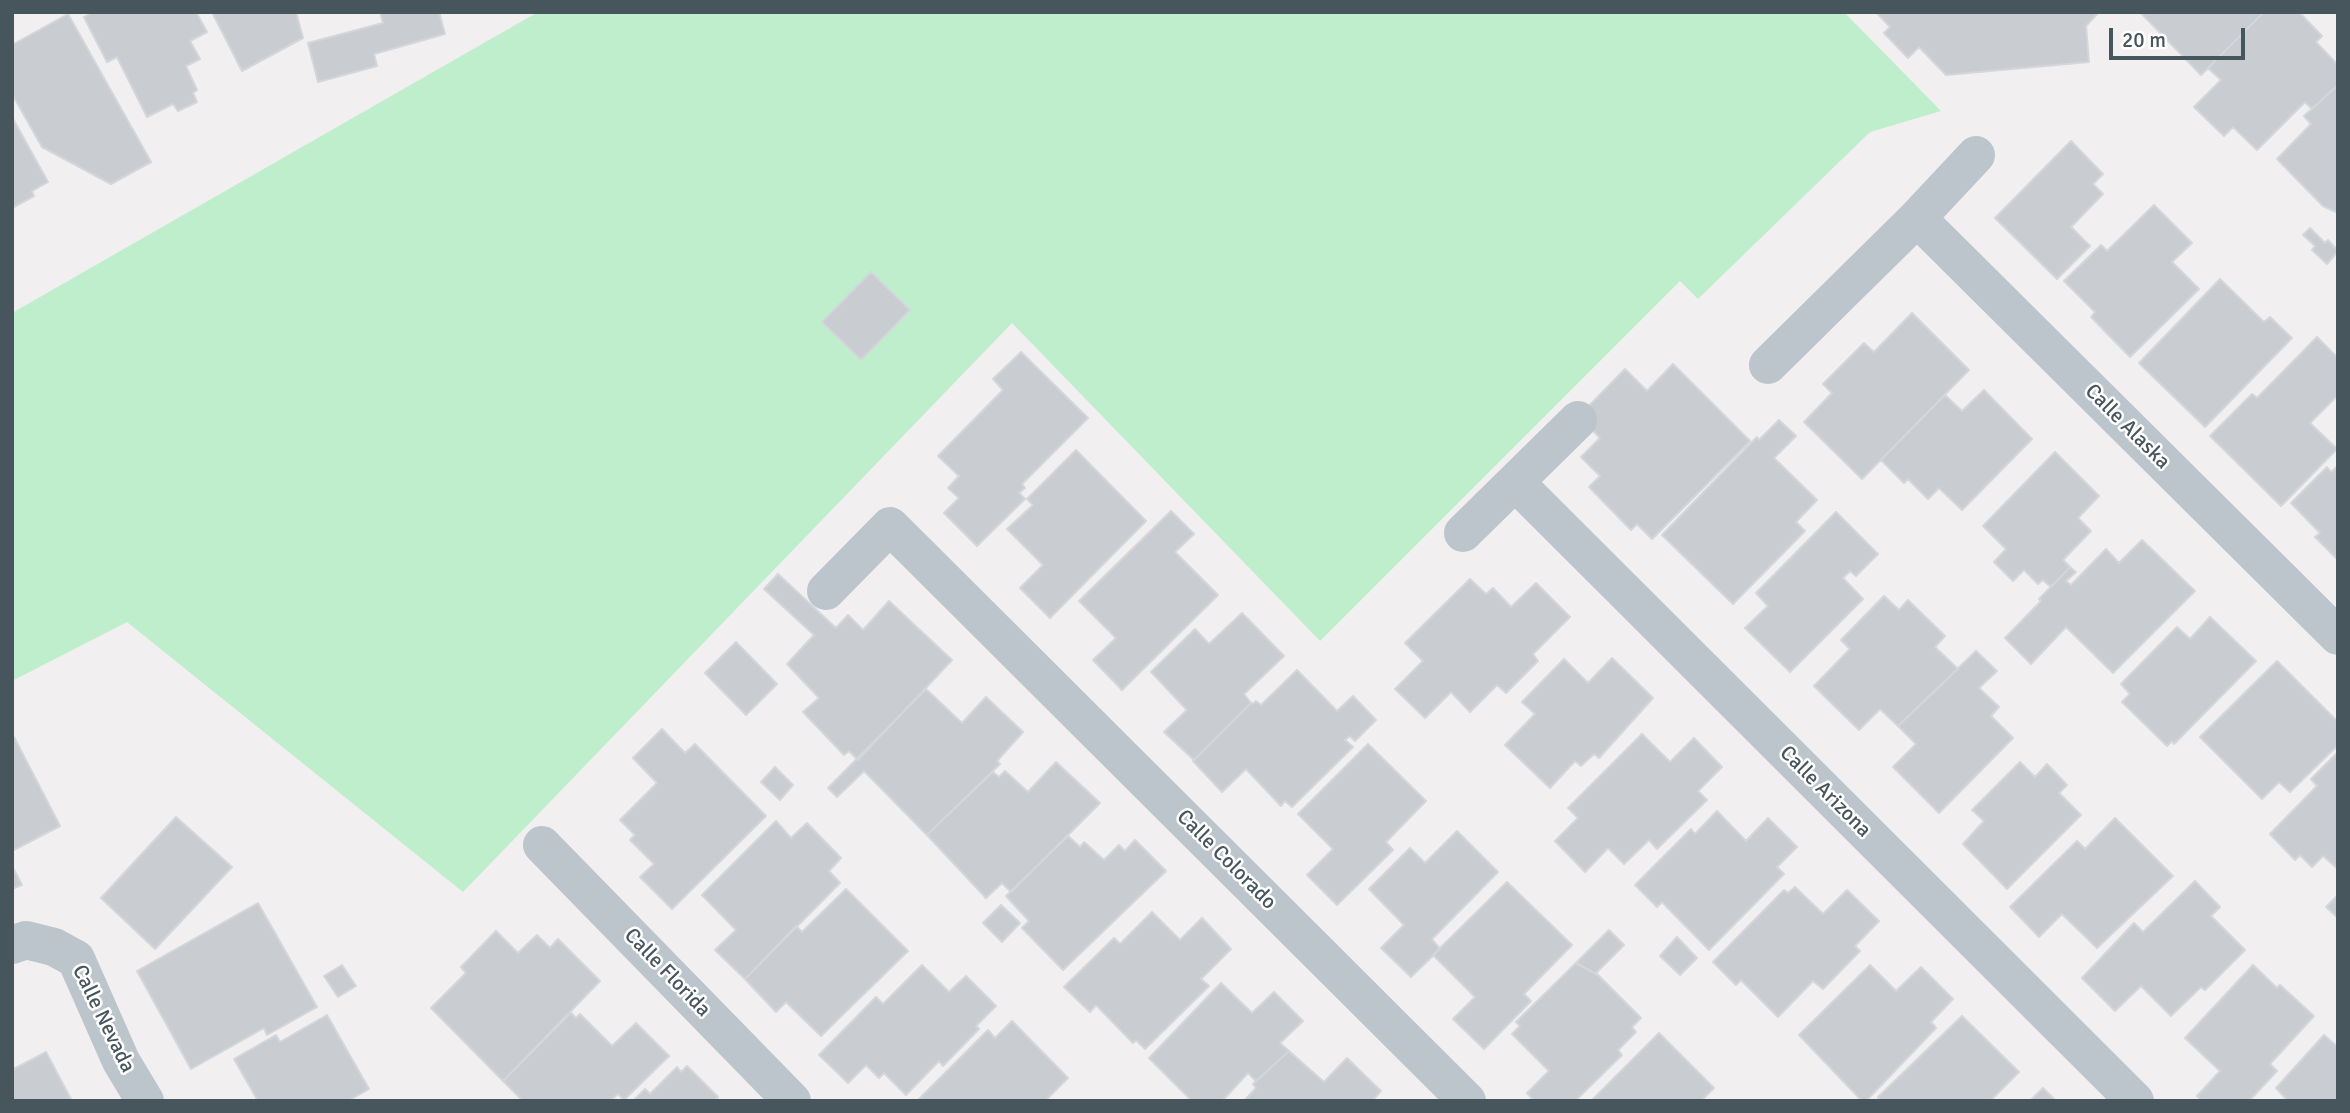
<!DOCTYPE html>
<style>
body{margin:0}
#map{position:relative;width:2350px;height:1113px;overflow:hidden;background:#f1efef;font-family:Signika,sans-serif}
canvas{display:block}
.frame{position:absolute;inset:0;border:14px solid #47555c;pointer-events:none}
.scale{position:absolute;left:2109px;top:28px;width:136px;height:32px;box-sizing:border-box;border:4px solid #47555c;border-top:0;padding-left:9px;font-size:21px;line-height:24px;white-space:nowrap;color:#47555c;-webkit-text-stroke:5px #fff;paint-order:stroke}
</style>
<div id="map">
<canvas width="2350" height="1113"></canvas>
<div class="frame"></div>
<div class="scale">20 m</div>
</div>
<script>
const c = document.querySelector('canvas').getContext('2d');
c.lineJoin = 'round';
function fill(path, color) {
  c.fillStyle = color;
  c.fill(path, 'evenodd');
}
function shape(rows) {
  const path = new Path2D();
  for (const r of rows) {
    path.moveTo(r[0], r[1]);
    for (let i = 2; i < r.length; i += 2) path.lineTo(r[i], r[i + 1]);
  }
  return path;
}
function trace(path, color, width, dash) {
  c.strokeStyle = color;
  c.lineWidth = width;
  c.lineCap = dash ? 'butt' : 'round';
  c.setLineDash(dash || []);
  c.stroke(path);
}
function drawText(font, color, halo, rows, align = 'center') {
  c.font = font + ' Signika,sans-serif';
  c.lineWidth = 5;
  c.setLineDash([]);
  c.textBaseline = 'middle';
  c.strokeStyle = halo;
  c.fillStyle = color;
  for (const [text, x, y, turn = 0] of rows) {
    c.save();
    c.translate(x, y);
    c.rotate((+turn || 0) * Math.PI / 180);
    c.textAlign = isNaN(turn) ? turn : align;
    if (halo) c.strokeText(text, 0, 0);
    c.fillText(text, 0, 0);
    c.restore();
  }
}
const green = shape([
 [538,12,1844,12,1941,111,1870,132,1698,299,1680,281,1320,641,1012,323,463,892,127,622,12,681,12,313]
]);
const building = shape([
 [93,12,196,12,207,32,190,41,200,59,186,66,197,90,193,93,197,102,178,111,173,104,147,117,117,57,107,62,84,17,93,12],
 [212,12,296,12,303,38,242,71,212,12],
 [380,12,439,12,445,34,374,54,377,66,318,82,308,43,383,23,380,12],
 [1876,12,2099,12,2086,26,2089,62,1946,75,1919,47,1908,58,1884,33,1890,27,1876,12],
 [2140,12,2264,12,2201,75,2140,12],
 [2264,12,2299,12,2322,36,2316,42,2338,65,2338,85,2312,109,2305,102,2257,150,2233,127,2224,136,2194,107,2221,80,2208,68,2264,12],
 [68,14,151,162,111,184,42,147,12,94,12,45,68,14],
 [2338,85,2338,213,2323,206,2277,159,2311,124,2304,116,2338,85],
 [12,117,48,182,32,191,34,196,12,208,12,117],
 [2071,141,2103,174,2093,184,2103,194,2071,227,2090,246,2057,279,1995,218,2071,141],
 [2154,205,2192,243,2172,262,2199,289,2130,357,2091,317,2095,312,2064,281,2101,245,2107,251,2154,205],
 [2310,228,2325,243,2328,240,2338,251,2327,264,2312,250,2315,246,2303,235,2310,228],
 [871,272,910,310,861,360,822,322,871,272],
 [2220,279,2264,322,2270,317,2292,338,2205,427,2139,363,2220,279],
 [1912,313,1969,370,1862,479,1804,422,1832,393,1823,384,1864,343,1874,352,1912,313],
 [2317,337,2338,358,2338,395,2310,423,2337,449,2281,506,2210,436,2252,394,2257,398,2317,337],
 [1021,352,1088,418,1022,484,1025,488,1019,493,1025,499,977,546,944,513,959,498,948,488,959,476,938,456,1003,390,993,379,1021,352],
 [1673,364,1750,441,1652,539,1637,524,1631,530,1589,487,1600,476,1581,457,1600,438,1579,416,1625,369,1647,391,1673,364],
 [1984,390,2032,439,1962,510,1939,488,1928,499,1908,479,1904,483,1881,460,1945,395,1962,411,1984,390],
 [1779,420,1796,436,1774,458,1817,500,1796,522,1805,531,1733,604,1662,535,1757,437,1759,440,1779,420],
 [1076,450,1146,521,1050,618,1020,588,1043,565,1007,529,1033,505,1027,499,1076,450],
 [2055,452,2099,496,2078,518,2091,531,2063,560,2070,567,2051,587,2043,580,2038,584,2024,570,2013,581,1994,562,2006,549,1983,526,2055,452],
 [2338,466,2338,560,2315,537,2320,533,2291,503,2327,467,2331,472,2338,466],
 [1171,511,1194,534,1175,552,1218,595,1122,690,1093,660,1116,638,1079,601,1171,511],
 [1836,512,1878,554,1856,576,1850,571,1843,578,1863,599,1790,672,1745,628,1768,606,1756,593,1836,512],
 [2142,540,2195,591,2113,673,2066,627,2031,664,2005,638,2041,601,2039,599,2070,567,2076,572,2066,581,2071,585,2106,549,2119,563,2142,540],
 [778,574,836,628,848,615,863,630,889,601,952,660,858,760,849,751,844,755,803,712,819,698,787,664,814,635,764,589,778,574],
 [1470,579,1486,594,1493,588,1511,607,1536,583,1570,617,1533,654,1538,661,1506,693,1497,685,1470,712,1451,692,1425,718,1395,689,1423,661,1405,643,1470,579],
 [1884,596,1899,610,1908,600,1945,636,1935,647,1958,669,1898,726,1880,709,1859,730,1814,686,1850,649,1841,640,1884,596],
 [1242,613,1284,656,1244,694,1251,703,1194,760,1164,732,1187,710,1151,672,1195,629,1209,644,1242,613],
 [2210,617,2256,661,2174,744,2172,741,2167,746,2122,702,2130,694,2121,684,2177,627,2190,639,2210,617],
 [736,642,777,684,746,715,705,673,736,642],
 [1976,651,1997,671,1979,688,1999,707,1991,716,2013,738,1939,813,1893,767,1916,744,1898,726,1976,651],
 [1612,658,1653,698,1599,758,1594,754,1581,766,1575,761,1550,788,1505,745,1535,714,1522,702,1564,659,1588,683,1612,658],
 [2277,661,2338,722,2338,745,2290,792,2279,782,2262,799,2200,737,2277,661],
 [1297,670,1337,711,1353,696,1376,720,1355,741,1350,736,1345,740,1353,747,1292,807,1285,801,1281,806,1246,769,1222,792,1193,761,1251,703,1253,704,1256,701,1261,705,1297,670],
 [926,689,962,723,986,697,1023,732,997,761,1000,764,927,835,864,771,837,797,828,788,926,689],
 [662,729,685,753,695,744,766,816,672,909,640,877,654,864,630,840,635,835,620,820,657,783,633,758,662,729],
 [1642,734,1670,762,1694,738,1722,767,1698,791,1707,800,1657,849,1649,840,1624,864,1608,848,1585,872,1555,841,1578,818,1568,808,1642,734],
 [14,737,60,826,12,851,12,738,14,737],
 [1368,744,1426,801,1386,842,1393,850,1337,905,1307,875,1333,849,1298,814,1368,744],
 [2338,752,2338,869,2323,856,2312,867,2300,855,2295,860,2270,834,2317,786,2311,779,2338,752],
 [1056,762,1100,803,1011,892,1002,883,986,898,927,835,993,772,999,777,1005,771,1028,792,1056,762],
 [2020,762,2035,777,2047,764,2067,785,2059,793,2081,815,2007,889,1963,844,1984,821,1972,810,2020,762],
 [775,767,793,785,780,800,761,782,775,767],
 [1717,811,1746,841,1768,818,1797,847,1777,867,1784,874,1709,950,1662,902,1657,907,1635,885,1691,829,1695,834,1717,811],
 [176,817,232,867,155,949,101,898,176,817],
 [2115,818,2173,876,2097,948,2062,914,2039,937,2010,907,2077,841,2085,849,2115,818],
 [776,821,791,838,807,823,841,858,829,871,840,883,745,979,715,950,736,930,702,895,776,821],
 [1457,831,1498,872,1432,939,1440,949,1411,977,1381,948,1404,925,1369,889,1410,848,1425,863,1457,831],
 [1068,836,1080,847,1084,842,1104,860,1119,845,1125,851,1135,840,1166,871,1063,970,1022,928,1029,921,1006,896,1068,836],
 [12,866,22,885,12,889,12,866],
 [2195,881,2220,907,2211,916,2245,950,2205,990,2201,987,2171,1016,2141,986,2115,1011,2082,978,2134,923,2143,932,2195,881],
 [1507,882,1572,945,1524,994,1531,1001,1484,1049,1453,1019,1475,997,1433,955,1507,882],
 [1795,887,1823,914,1847,890,1879,921,1855,946,1860,951,1823,989,1813,981,1778,1017,1741,980,1736,985,1713,962,1784,890,1788,893,1795,887],
 [846,889,908,951,821,1036,786,1002,776,1012,745,979,796,926,802,932,846,889],
 [2338,895,2338,918,2326,907,2338,895],
 [258,903,317,1007,267,1035,264,1028,191,1069,137,971,258,903],
 [1001,905,1020,923,1002,942,983,923,1001,905],
 [1152,912,1180,940,1202,918,1231,949,1201,979,1209,986,1145,1049,1136,1040,1133,1043,1096,1005,1090,1012,1064,987,1114,938,1120,944,1152,912],
 [1609,930,1624,945,1596,973,1598,975,1576,963,1609,930],
 [496,931,518,953,537,935,550,948,558,939,600,981,503,1081,431,1008,466,973,461,967,496,931],
 [1677,937,1697,958,1680,975,1660,956,1677,937],
 [1576,963,1598,975,1641,1018,1632,1027,1636,1032,1618,1050,1622,1055,1575,1101,1534,1101,1527,1093,1549,1071,1512,1034,1520,1026,1516,1022,1576,963],
 [342,965,356,986,338,997,324,976,342,965],
 [922,965,949,992,966,976,996,1006,976,1026,979,1029,943,1066,939,1061,906,1095,884,1073,879,1078,866,1065,848,1083,819,1055,876,997,883,1004,922,965],
 [1870,965,1896,991,1921,967,1953,999,1931,1022,1936,1028,1866,1101,1862,1101,1799,1035,1870,965],
 [2253,965,2277,988,2280,985,2314,1016,2270,1064,2277,1071,2249,1101,2202,1101,2197,1096,2220,1071,2185,1038,2253,965],
 [1221,983,1252,1013,1274,992,1303,1021,1280,1043,1289,1051,1256,1081,1248,1073,1222,1101,1192,1101,1149,1058,1221,983],
 [571,1013,576,1018,580,1014,612,1046,636,1023,669,1056,624,1100,618,1094,610,1101,523,1101,503,1081,571,1013],
 [327,1015,369,1089,348,1101,258,1101,234,1059,276,1035,280,1042,327,1015],
 [1962,1016,2019,1072,1990,1101,1879,1101,1878,1097,1962,1016],
 [1012,1021,1068,1078,1045,1101,917,1101,988,1030,995,1038,1012,1021],
 [1659,1033,1714,1088,1701,1101,1591,1101,1659,1033],
 [2324,1035,2338,1047,2338,1101,2288,1101,2276,1088,2324,1035],
 [1289,1051,1324,1082,1347,1058,1381,1091,1372,1101,1244,1101,1256,1088,1253,1084,1289,1051],
 [46,1052,72,1101,12,1101,12,1070,46,1052],
 [687,1066,718,1097,714,1101,633,1101,645,1089,650,1094,677,1067,681,1072,687,1066],
 [2043,1088,2056,1101,2030,1101,2043,1088]
]);
const minor = shape([
 [1917,218,2338,636],
 [1768,365,1917,218,1976,155],
 [1515,482,2135,1101],
 [1463,533,1578,420],
 [826,591,890,526,1467,1101],
 [542,845,792,1101],
 [12,945,26,940,54,947,76,959,121,1061,145,1101]
]);
const streetNames = [
 ["Calle Alaska",2127,427,45],
 ["Calle Arizona",1825,792,45],
 ["Calle Colorado",1226,860,45],
 ["Calle Florida",667,973,46],
 ["Calle Nevada",103,1019,64]
];
fill(green, '#beeecb');
fill(building, '#c9cdd1');
trace(building, '#d3d6da', 2);
trace(minor, '#bbc5cb', 38);
drawText('21px', '#47555c', '#fff', streetNames);
</script>
